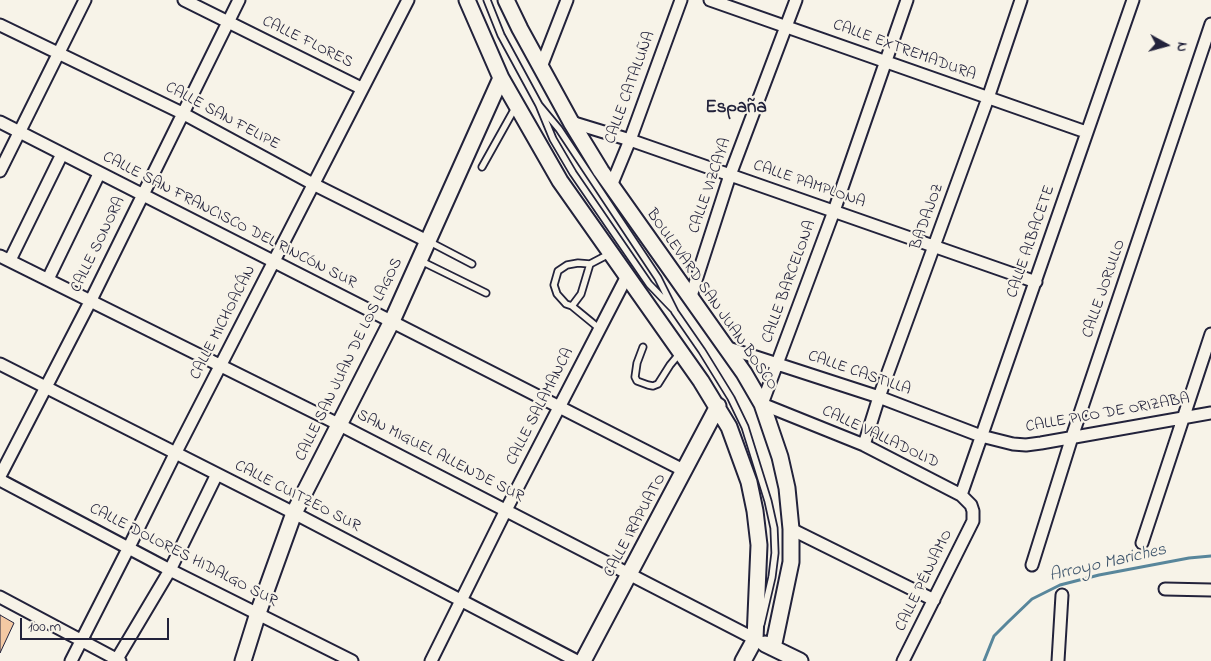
<!DOCTYPE html>
<meta charset="utf-8">
<style>
body{margin:0}
#map{position:relative;width:1211px;height:661px;overflow:hidden;background:#f7f3e8;font-family:"Indie Flower",sans-serif}
canvas{display:block}
.north{position:absolute;left:1141px;top:20px;width:50px;height:50px;-webkit-text-stroke:4px #f7f3e8;paint-order:stroke;rotate:97deg;font-size:14px;font-weight:700;line-height:20px;text-align:center;color:#22223b}
.north::after{content:'';display:block;margin:auto;width:18px;height:22px;background:#22223b;clip-path:polygon(50% 0,100% 100%,50% 72%,0 100%)}
.scale{position:absolute;left:20px;top:618px;width:149px;height:22px;box-sizing:border-box;border:2px solid #22223b;border-top:0;padding-left:6px;font-size:15px;line-height:18px;white-space:nowrap;color:#22223b;-webkit-text-stroke:4px #f7f3e8;paint-order:stroke}
</style>
<div id="map">
<canvas width="1211" height="661"></canvas>
<div class="north">N</div>
<div class="scale">100 m</div>
</div>
<script>
const c = document.querySelector('canvas').getContext('2d');
c.lineJoin = 'round';
function shape(rows) {
  const path = new Path2D();
  for (const r of rows) {
    path.moveTo(r[0], r[1]);
    for (let i = 2; i < r.length; i += 2) path.lineTo(r[i], r[i + 1]);
  }
  return path;
}
function trace(path, color, width, dash) {
  c.strokeStyle = color;
  c.lineWidth = width;
  c.lineCap = dash ? 'butt' : 'round';
  c.setLineDash(dash || []);
  c.stroke(path);
}
function fill(path, color) {
  c.fillStyle = color;
  c.fill(path, 'evenodd');
}
function drawText(font, color, halo, rows, align = 'center') {
  c.font = font + ' "Indie Flower",sans-serif';
  c.lineWidth = 4.5;
  c.setLineDash([]);
  c.textBaseline = 'middle';
  c.strokeStyle = halo;
  c.fillStyle = color;
  for (const [text, x, y, turn = 0] of rows) {
    c.save();
    c.translate(x, y);
    c.rotate((+turn || 0) * Math.PI / 180);
    c.textAlign = isNaN(turn) ? turn : align;
    if (halo) c.strokeText(text, 0, 0);
    c.fillText(text, 0, 0);
    c.restore();
  }
}
const stream = shape([
 [984,661,994,636,1008,622,1032,599,1060,585,1099,575,1189,558,1211,556]
]);
const building = shape([
 [0,615,14,623,0,653,0,615]
]);
const service = shape([
 [487,0,501,35,539,105,553,139,573,173,649,284,673,309],
 [539,105,559,129,658,278,675,312,702,351,731,398,745,427,768,501,774,528,775,553,772,577,761,624],
 [482,167,515,108],
 [428,241,472,264],
 [421,261,486,293],
 [590,264,581,294,572,306,566,304,557,294,554,285,558,271,567,265,578,263,590,264,611,253],
 [572,306,600,329],
 [643,347,637,363,635,377,637,381,648,385,653,386,658,384,670,365,680,353]
]);
const minor = shape([
 [184,0,361,88],
 [710,0,1086,132],
 [0,25,182,113,313,184,427,241],
 [541,67,567,0],
 [0,122,685,471],
 [571,122,630,140,1036,282],
 [0,171,85,0],
 [611,186,630,140,681,0],
 [0,256,340,425,755,639],
 [10,260,62,154],
 [48,279,99,174],
 [690,299,730,175,796,0],
 [725,347,879,397,981,436,1013,444,1026,445,1041,443,1211,413],
 [0,364,294,513,577,661],
 [864,445,879,397,988,98,1021,0],
 [0,476,91,300,239,0],
 [0,480,170,570,352,661],
 [961,495,1133,0],
 [791,529,934,600],
 [1142,543,1211,334],
 [1032,565,1072,437,1211,24],
 [1165,589,1211,590],
 [0,597,120,661],
 [117,659,170,570,217,474],
 [71,661,129,547,175,454,408,0],
 [431,661,506,510,627,276],
 [903,661,973,521,973,511,971,505,961,495,864,445,762,404,834,211,907,0],
 [1058,661,1062,595]
]);
const tertiary = shape([
 [467,0,501,78,560,181,701,381,729,427,749,482,755,511,759,545,755,639,743,661],
 [506,0,520,29,571,122,601,171,744,373,762,404,780,457,787,488,791,529,791,562,773,648],
 [765,644,800,661],
 [243,661,258,613,294,513,392,321,501,78],
 [583,661,718,406]
]);
const streetNames = [
 ["CALLE FLORES",307,43,26],
 ["CALLE EXTREMADURA",904,51,20],
 ["CALLE CATALUÑA",631,88,-70],
 ["CALLE SAN FELIPE",222,117,28],
 ["CALLE PAMPLONA",809,185,19],
 ["CALLE VIZCAYA",711,186,-71],
 ["BADAJOZ",928,217,-70],
 ["CALLE SAN FRANCISCO DEL RINCÓN SUR",229,221,27],
 ["CALLE ALBACETE",1032,242,-71],
 ["CALLE SONORA",99,245,-64],
 ["CALLE BARCELONA",790,282,-70],
 ["CALLE JORULLO",1105,289,-71],
 ["BOULEVARD SAN JUAN BOSCO",711,300,55],
 ["CALLE MICHOACÁN",224,323,-63],
 ["CALLE SAN JUAN DE LOS LAGOS",350,360,-64],
 ["CALLE CASTILLA",859,374,19],
 ["CALLE SALAMANCA",541,407,-63],
 ["CALLE PICO DE ORIZABA",1108,414,-10],
 ["CALLE VALLADOLID",880,438,25],
 ["SAN MIGUEL ALLENDE SUR",440,457,27],
 ["CALLE CUITZEO SUR",297,497,27],
 ["CALLE IRAPUATO",636,526,-62],
 ["CALLE DOLORES HIDALGO SUR",183,556,27],
 ["CALLE PÉNJAMO",925,581,-64]
];
const waterNames = [
 ["Arroyo Mariches",1108,564,-13]
];
const quarterNames = [
 ["España",736,109]
];
trace(stream, '#58869b', 3);
fill(building, '#f4c9a3');
trace(building, '#22223b', 1);
trace(service, '#22223b', 9);
trace(minor, '#22223b', 15);
trace(tertiary, '#22223b', 19);
trace(service, '#f7f3e8', 5.5);
trace(minor, '#f7f3e8', 11);
trace(tertiary, '#f7f3e8', 15);
drawText('16px', '#22223b', '#f7f3e8', streetNames);
drawText('italic 18px', '#3d546b', '#f7f3e8', waterNames);
drawText('bold 19px', '#22223b', '#f7f3e8', quarterNames);
</script>
